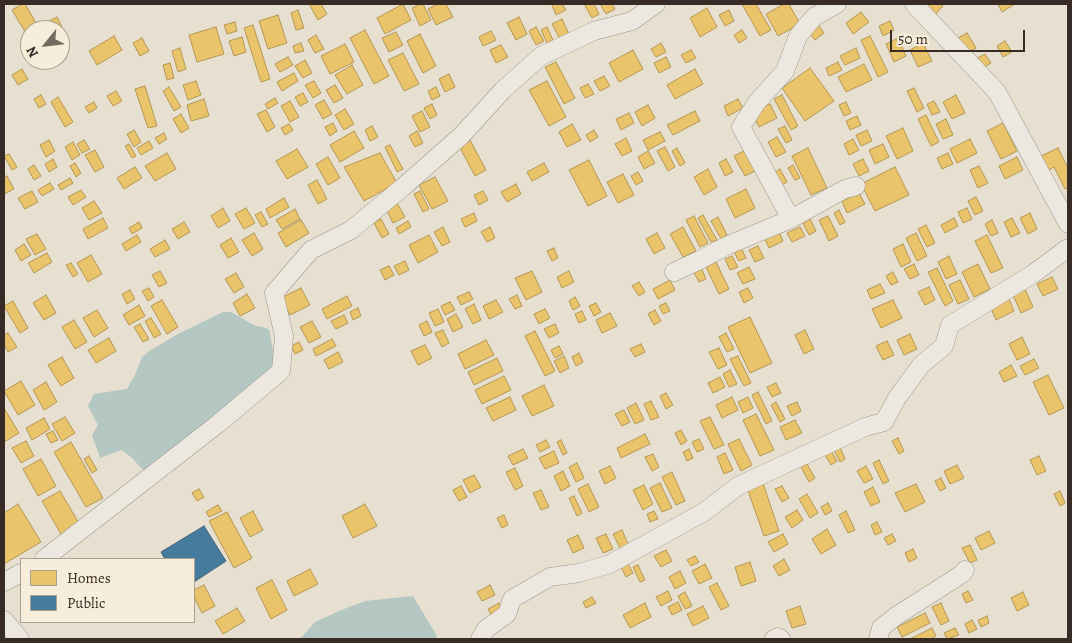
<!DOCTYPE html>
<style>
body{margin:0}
#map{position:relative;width:1072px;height:643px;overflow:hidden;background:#e7e0d0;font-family:Alegreya,serif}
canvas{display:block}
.frame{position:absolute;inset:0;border:5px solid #382a24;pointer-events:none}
.legend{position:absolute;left:20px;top:558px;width:175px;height:65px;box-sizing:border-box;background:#f6edda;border:1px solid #aa9f91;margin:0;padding:6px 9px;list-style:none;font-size:15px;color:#382a24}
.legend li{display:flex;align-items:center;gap:10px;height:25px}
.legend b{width:25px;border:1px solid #aa9f91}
.north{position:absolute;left:20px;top:20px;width:50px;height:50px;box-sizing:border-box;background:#f6edda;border:1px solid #aa9f91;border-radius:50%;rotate:241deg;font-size:14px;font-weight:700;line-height:20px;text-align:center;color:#382a24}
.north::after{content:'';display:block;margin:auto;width:18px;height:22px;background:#756a60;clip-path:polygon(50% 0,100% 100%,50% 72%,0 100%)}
.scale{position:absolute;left:890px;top:30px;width:135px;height:22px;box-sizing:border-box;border:2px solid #382a24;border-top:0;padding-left:6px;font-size:15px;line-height:18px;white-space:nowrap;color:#382a24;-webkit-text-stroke:4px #f6edda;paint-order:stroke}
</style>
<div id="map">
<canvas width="1072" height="643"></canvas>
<div class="frame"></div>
<ul class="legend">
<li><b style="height:14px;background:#e9c46a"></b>Homes</li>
<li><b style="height:14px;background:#457b9d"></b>Public</li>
</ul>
<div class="north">N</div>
<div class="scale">50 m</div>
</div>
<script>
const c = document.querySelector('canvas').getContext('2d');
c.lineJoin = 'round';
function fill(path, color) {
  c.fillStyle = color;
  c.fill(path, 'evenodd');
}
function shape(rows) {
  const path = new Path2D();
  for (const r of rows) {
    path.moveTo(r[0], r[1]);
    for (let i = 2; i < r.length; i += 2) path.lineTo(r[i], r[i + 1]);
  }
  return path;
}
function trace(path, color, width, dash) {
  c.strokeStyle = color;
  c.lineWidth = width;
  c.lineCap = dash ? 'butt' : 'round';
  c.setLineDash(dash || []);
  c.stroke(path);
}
const water = shape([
 [223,312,231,312,254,325,269,329,273,350,273,373,157,463,143,470,132,458,122,450,100,458,92,435,98,425,88,406,94,394,127,389,135,375,142,357,151,350,178,334],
 [413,596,437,636,435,639,300,639,315,622,339,611,365,601]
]);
const homes = shape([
 [22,4,25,4,39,28,30,30,30,34,27,35,12,10,22,4],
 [309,4,321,4,327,14,318,20,309,4],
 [403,4,411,20,385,34,377,18,403,4],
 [421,4,423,4,431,20,420,26,412,8,421,4],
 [438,4,446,4,453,17,436,25,428,9,438,4],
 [555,4,562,4,566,10,556,15,552,5,555,4],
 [584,4,594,4,599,14,592,18,584,4],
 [600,4,612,4,615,9,606,14,600,4],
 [742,4,756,4,771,30,760,36,742,4],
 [784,4,789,4,800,24,778,36,766,14,784,4],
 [919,4,941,4,943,6,933,17,919,4],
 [998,4,1015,4,1002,12,998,4],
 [707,8,717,27,700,37,690,18,707,8],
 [298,10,304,28,296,30,291,13,298,10],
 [729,10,734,21,725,26,719,15,729,10],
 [861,12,869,22,853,34,846,23,861,12],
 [278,15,287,43,268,49,259,21,278,15],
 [57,17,62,27,57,30,51,30,47,22,57,17],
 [519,17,527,34,516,40,507,23,519,17],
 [562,19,569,34,560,39,552,24,562,19],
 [890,21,894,30,883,36,879,26,890,21],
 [235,22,237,31,227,34,224,25,235,22],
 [817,23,824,33,815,40,807,30,817,23],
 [253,25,270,79,261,82,244,28,253,25],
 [216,27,224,54,197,62,189,35,216,27],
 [536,27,544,41,536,45,529,31,536,27],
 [547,27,553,40,547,43,541,30,547,27],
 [365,30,389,76,374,84,350,38,365,30],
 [742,30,747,38,739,43,734,35,742,30],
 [491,31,496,40,483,46,479,37,491,31],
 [396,32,403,45,389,52,382,38,396,32],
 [967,33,976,48,968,53,958,38,967,33],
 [420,34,436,66,423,73,407,41,420,34],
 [316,35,324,49,315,53,308,40,316,35],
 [114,36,122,50,97,65,89,51,114,36],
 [870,36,888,72,878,77,861,40,870,36],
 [242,37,246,52,234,56,229,41,242,37],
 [142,38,149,51,140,56,133,43,142,38],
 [898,38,906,56,894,62,886,44,898,38],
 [1005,41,1012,52,1003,57,997,46,1005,41],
 [301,43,304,51,295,53,293,46,301,43],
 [661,43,666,52,656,57,651,49,661,43],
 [923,43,932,61,918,67,910,50,923,43],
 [345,44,354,62,330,74,321,56,345,44],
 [501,45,508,57,496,63,490,50,501,45],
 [180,48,186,69,178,72,172,51,180,48],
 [856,48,860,58,845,65,840,56,856,48],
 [633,50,643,69,619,82,609,63,633,50],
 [691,50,696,58,686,63,681,55,691,50],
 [403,53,419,84,404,91,388,60,403,53],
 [985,54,991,63,981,69,976,59,985,54],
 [288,57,293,65,280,72,275,64,288,57],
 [666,57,671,67,659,73,654,63,666,57],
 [305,60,312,73,303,78,295,66,305,60],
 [556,62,575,98,564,104,545,67,556,62],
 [838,62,842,70,829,76,826,68,838,62],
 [170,63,174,78,167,80,163,65,170,63],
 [864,64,872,80,846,92,838,77,864,64],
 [352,65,363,85,347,94,335,75,352,65],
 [810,68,834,101,805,121,782,88,810,68],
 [22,69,28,79,18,85,12,75,22,69],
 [695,69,703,84,675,99,667,85,695,69],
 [294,73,298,81,282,91,277,82,294,73],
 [449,74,455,87,445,92,439,79,449,74],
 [604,76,610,86,600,91,594,81,604,76],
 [196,81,201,95,188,100,183,85,196,81],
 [314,81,321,93,313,98,305,85,314,81],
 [547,81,566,117,549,126,529,90,547,81],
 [588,84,594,94,585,98,580,88,588,84],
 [335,85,343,98,334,103,326,90,335,85],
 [145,86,157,126,148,128,135,89,145,86],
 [169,87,181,107,174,111,163,91,169,87],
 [436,87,440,96,432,100,428,91,436,87],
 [914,88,924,108,917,112,907,91,914,88],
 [116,91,122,101,113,106,107,96,116,91],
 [303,93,308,102,300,106,295,97,303,93],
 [41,95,46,104,39,108,34,99,41,95],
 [782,95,798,126,791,130,774,99,782,95],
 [956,95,965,113,952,119,943,102,956,95],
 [58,97,73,122,65,127,51,102,58,97],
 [275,98,278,103,268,109,265,104,275,98],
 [204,99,209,116,191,121,187,105,204,99],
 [738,99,743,108,728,116,724,106,738,99],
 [324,100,332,114,323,119,315,105,324,100],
 [290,101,299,117,290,122,281,106,290,101],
 [934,101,940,112,932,115,927,104,934,101],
 [94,102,97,108,89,113,85,107,94,102],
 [846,102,851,113,844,116,839,105,846,102],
 [432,104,437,115,430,119,424,108,432,104],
 [770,104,777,118,759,127,752,113,770,104],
 [648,105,655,118,642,126,635,112,648,105],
 [345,109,354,124,344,130,335,115,345,109],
 [266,110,275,127,267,132,257,114,266,110],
 [422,111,430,127,420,132,412,116,422,111],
 [695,111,700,121,673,135,667,125,695,111],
 [629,113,634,123,621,130,616,119,629,113],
 [181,114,189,128,181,133,173,119,181,114],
 [926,115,939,142,931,146,918,119,926,115],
 [857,116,861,125,850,130,846,121,857,116],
 [946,119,953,135,943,139,936,124,946,119],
 [333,123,337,131,330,136,325,127,333,123],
 [1003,123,1017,151,1001,159,987,131,1003,123],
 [289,124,293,130,285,135,281,128,289,124],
 [572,124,581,140,567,147,559,132,572,124],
 [372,126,378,137,370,141,365,130,372,126],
 [785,126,792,140,786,143,778,129,785,126],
 [903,128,913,151,897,159,886,136,903,128],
 [134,130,141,142,134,147,127,134,134,130],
 [594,130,598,137,590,142,586,135,594,130],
 [867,130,872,141,861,146,856,135,867,130],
 [354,131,364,148,340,162,330,145,354,131],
 [417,131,423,143,415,147,409,136,417,131],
 [660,132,665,141,648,150,643,140,660,132],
 [164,133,167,139,159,144,155,138,164,133],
 [777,137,786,152,776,157,768,142,777,137],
 [626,138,632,151,622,156,615,144,626,138],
 [853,139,859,150,849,155,844,144,853,139],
 [970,139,977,153,957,163,950,149,970,139],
 [49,140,55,151,46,157,40,145,49,140],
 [84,140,90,149,82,153,77,144,84,140],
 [470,140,486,170,475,176,459,146,470,140],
 [149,141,153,148,141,155,137,148,149,141],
 [73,142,80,155,72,160,65,147,73,142],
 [129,144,136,156,132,158,125,146,129,144],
 [883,144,889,157,875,164,869,150,883,144],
 [390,145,403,169,397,172,385,147,390,145],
 [665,147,675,167,668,171,657,151,665,147],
 [677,148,685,163,680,166,672,151,677,148],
 [808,148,827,188,811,195,792,156,808,148],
 [1058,148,1068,168,1068,188,1065,189,1054,167,1047,171,1039,157,1058,148],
 [297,149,308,167,287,179,276,161,297,149],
 [95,150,104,167,95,172,85,155,95,150],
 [648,151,655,163,644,169,638,157,648,151],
 [744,151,755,171,745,176,734,156,744,151],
 [167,153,176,169,155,181,145,166,167,153],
 [380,153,397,183,364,201,344,167,380,153],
 [948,153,953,164,942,169,937,158,948,153],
 [9,154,17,167,12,170,4,156,9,154],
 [328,157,340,178,328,185,316,164,328,157],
 [1017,157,1023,170,1005,179,999,166,1017,157],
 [53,159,57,167,49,172,45,164,53,159],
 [726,159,733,172,725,176,719,163,726,159],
 [863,159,869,171,859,176,853,164,863,159],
 [589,160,607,196,588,206,569,170,589,160],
 [75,163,81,173,76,177,70,166,75,163],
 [544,163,549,172,532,181,527,172,544,163],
 [34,165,41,176,34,180,28,169,34,165],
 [793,165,800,178,795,180,788,168,793,165],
 [979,166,988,183,978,188,970,170,979,166],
 [135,167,142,178,124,189,117,178,135,167],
 [895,167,909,195,875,211,861,184,895,167],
 [708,169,717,187,704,195,694,177,708,169],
 [780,169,787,182,780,186,774,173,780,169],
 [638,172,643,181,636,185,631,176,638,172],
 [623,174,634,195,618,203,607,182,623,174],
 [7,176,14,189,4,194,4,178,7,176],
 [435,177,448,201,432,209,419,185,435,177],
 [70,178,73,183,61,190,58,185,70,178],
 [317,180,327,199,318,204,308,185,317,180],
 [50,183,54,189,42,196,38,190,50,183],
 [516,184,521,194,507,202,501,192,516,184],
 [746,189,755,208,735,218,726,199,746,189],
 [81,190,86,197,73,205,68,197,81,190],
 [32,191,38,202,25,209,18,198,32,191],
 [420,191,429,209,423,212,414,194,420,191],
 [483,191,488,200,479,205,474,195,483,191],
 [859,193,865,204,847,213,842,201,859,193],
 [976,197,983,211,975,215,968,201,976,197],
 [284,198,289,207,270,218,266,209,284,198],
 [94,201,102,213,89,220,82,208,94,201],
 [397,203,405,217,393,223,386,209,397,203],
 [223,208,230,221,218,228,211,216,223,208],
 [246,208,255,223,244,229,235,214,246,208],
 [967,208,972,219,963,223,958,212,967,208],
 [295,209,300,219,282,229,276,220,295,209],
 [839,210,845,222,840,225,834,213,839,210],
 [261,212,268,224,262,227,255,215,261,212],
 [474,213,477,221,465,227,461,219,474,213],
 [1030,213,1037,229,1028,234,1020,218,1030,213],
 [703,215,717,240,711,242,698,218,703,215],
 [694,216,708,243,700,247,686,220,694,216],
 [828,216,838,236,829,241,819,220,828,216],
 [718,217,727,235,721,239,711,221,718,217],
 [103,218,108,228,88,239,83,229,103,218],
 [954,218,958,226,945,233,941,225,954,218],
 [1012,218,1020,233,1011,237,1004,222,1012,218],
 [381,219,389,234,382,238,374,223,381,219],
 [810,219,816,231,809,235,803,223,810,219],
 [301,220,309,233,286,247,278,233,301,220],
 [992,220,998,233,991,236,985,224,992,220],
 [408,221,411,227,399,234,396,228,408,221],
 [139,222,142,228,132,234,129,228,139,222],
 [184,222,190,232,178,239,172,229,184,222],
 [926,225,935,243,927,247,918,229,926,225],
 [443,227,450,242,442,246,434,232,443,227],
 [490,227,495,238,487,242,481,232,490,227],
 [683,227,696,251,683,257,670,234,683,227],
 [800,227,805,236,792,242,787,233,800,227],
 [778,230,783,241,769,248,764,237,778,230],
 [254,233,263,249,252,256,242,240,254,233],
 [657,233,665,248,654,254,646,239,657,233],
 [916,233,927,256,917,261,906,238,916,233],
 [37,234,46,249,35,255,26,239,37,234],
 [137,235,141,242,126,251,122,244,137,235],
 [429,235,438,252,418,263,409,245,429,235],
 [987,235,1003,268,991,273,975,241,987,235],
 [231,238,239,252,228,258,220,245,231,238],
 [165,240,170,249,155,257,150,249,165,240],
 [24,244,31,255,21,261,15,250,24,244],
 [903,244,911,262,901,267,893,249,903,244],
 [758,246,764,258,755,262,749,250,758,246],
 [554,248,558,258,552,261,547,251,554,248],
 [741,248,746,258,739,261,734,252,741,248],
 [47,253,52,262,34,273,28,263,47,253],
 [91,255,102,274,88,282,77,263,91,255],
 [732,256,738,267,730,270,725,259,732,256],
 [949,256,957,274,946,279,938,262,949,256],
 [405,261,409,270,399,275,394,266,405,261],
 [716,262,729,289,719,294,706,267,716,262],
 [71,263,78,274,73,277,66,265,71,263],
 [914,264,919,275,910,279,904,269,914,264],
 [978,264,990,289,974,297,962,272,978,264],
 [700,265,706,279,699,282,692,269,700,265],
 [389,266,394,275,385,280,380,270,389,266],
 [749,267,755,279,743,284,737,273,749,267],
 [937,268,953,301,945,306,928,272,937,268],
 [160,271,167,283,159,287,152,275,160,271],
 [532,271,542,292,526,300,515,278,532,271],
 [569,271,574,282,562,288,557,277,569,271],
 [893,272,898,282,891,285,886,276,893,272],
 [236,273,244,287,234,293,225,279,236,273],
 [1052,277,1058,289,1043,296,1037,284,1052,277],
 [670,280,675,290,658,299,653,289,670,280],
 [960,280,969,299,958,304,949,285,960,280],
 [639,282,645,292,639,296,632,286,639,282],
 [880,284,885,293,871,299,867,290,880,284],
 [929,287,935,300,925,305,918,292,929,287],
 [149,288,154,297,148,301,142,291,149,288],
 [301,288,310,305,290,315,281,298,301,288],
 [748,288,753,298,744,303,739,292,748,288],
 [1025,289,1033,307,1021,313,1013,295,1025,289],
 [130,290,135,299,127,304,122,294,130,290],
 [469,292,473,299,461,305,457,297,469,292],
 [247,294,255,308,240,316,233,303,247,294],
 [46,295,56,313,44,320,33,303,46,295],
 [517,295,522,306,515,309,509,299,517,295],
 [347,296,352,306,327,319,322,309,347,296],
 [575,297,580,306,573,310,569,301,575,297],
 [1008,297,1014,311,996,320,990,306,1008,297],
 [162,300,178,327,167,334,151,306,162,300],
 [496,300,503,312,489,319,483,306,496,300],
 [893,300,902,318,881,328,872,309,893,300],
 [13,301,28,328,20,333,4,306,13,301],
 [450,302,455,310,445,315,441,306,450,302],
 [596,303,601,312,594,316,589,306,596,303],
 [666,303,670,311,663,314,659,306,666,303],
 [474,304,481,320,473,324,465,309,474,304],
 [139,305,145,316,129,325,123,315,139,305],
 [358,308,361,316,353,320,350,312,358,308],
 [438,309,444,322,435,326,429,313,438,309],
 [545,309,550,318,539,324,534,314,545,309],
 [97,310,108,328,94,337,83,318,97,310],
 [655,310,661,321,654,325,648,314,655,310],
 [582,311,586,320,579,323,575,314,582,311],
 [610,313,617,326,602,333,596,320,610,313],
 [456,314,463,327,453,332,447,319,456,314],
 [344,315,348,323,336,329,331,321,344,315],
 [750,317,772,363,750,373,728,327,750,317],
 [151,318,161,334,154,338,145,321,151,318],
 [74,320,87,342,75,349,62,327,74,320],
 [312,321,321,337,309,343,300,327,312,321],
 [427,321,432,332,424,336,419,325,427,321],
 [140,324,149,339,143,342,134,327,140,324],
 [555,324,559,333,549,338,544,329,555,324],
 [443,330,449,343,442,347,435,333,443,330],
 [805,330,814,349,804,354,795,335,805,330],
 [535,331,555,371,545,376,525,336,535,331],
 [8,333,17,347,8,352,4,344,4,335,8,333],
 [726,333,734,349,727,352,719,337,726,333],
 [910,334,917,349,904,355,897,340,910,334],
 [1022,337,1030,354,1017,360,1009,344,1022,337],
 [109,338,116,351,96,363,88,350,109,338],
 [332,339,336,346,316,356,313,349,332,339],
 [486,340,494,355,465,369,458,354,486,340],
 [887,341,894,355,883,360,876,346,887,341],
 [299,342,303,350,295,354,291,346,299,342],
 [641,344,645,352,635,357,630,349,641,344],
 [425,345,432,358,418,365,411,351,425,345],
 [559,346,563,354,555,358,551,350,559,346],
 [719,348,727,365,718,369,709,352,719,348],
 [338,352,343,362,329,369,324,360,338,352],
 [579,353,583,362,576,366,572,357,579,353],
 [564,356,569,368,560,373,554,361,564,356],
 [738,356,751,383,744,386,730,359,738,356],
 [62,357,74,378,61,386,48,365,62,357],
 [497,358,503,371,474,385,468,372,497,358],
 [1034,359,1039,368,1025,375,1020,366,1034,359],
 [1011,365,1017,376,1004,382,999,372,1011,365],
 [730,370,737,384,729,387,723,374,730,370],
 [1048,375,1064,408,1049,415,1033,382,1048,375],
 [504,376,511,390,482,404,475,390,504,376],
 [720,377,725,387,713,393,708,383,720,377],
 [21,381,35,405,18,415,4,391,21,381],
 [46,382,57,402,44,410,33,390,46,382],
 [776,383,781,393,772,397,767,387,776,383],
 [544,385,554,406,532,416,522,396,544,385],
 [758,392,772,421,766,424,752,395,758,392],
 [666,393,673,405,666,409,660,396,666,393],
 [510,397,516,410,493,421,486,408,510,397],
 [732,397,738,410,722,418,716,405,732,397],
 [748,397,753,408,743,413,738,402,748,397],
 [651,401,659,417,651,420,644,404,651,401],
 [776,402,785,419,780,422,771,405,776,402],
 [797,402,801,411,792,416,787,406,797,402],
 [636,403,644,420,635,424,627,408,636,403],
 [4,408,19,433,4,442,4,408],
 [624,410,630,422,622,426,615,414,624,410],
 [756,414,774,450,760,456,743,420,756,414],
 [65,417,75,433,62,441,52,424,65,417],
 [710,417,724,445,714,449,700,421,710,417],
 [44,418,50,429,32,440,26,428,44,418],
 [795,420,802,433,786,440,780,427,795,420],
 [681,430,687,441,681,445,675,433,681,430],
 [53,431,58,440,51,443,46,434,53,431],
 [645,434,650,444,621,458,617,448,645,434],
 [898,438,904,451,899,454,892,441,898,438],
 [699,439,704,449,697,452,692,442,699,439],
 [739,439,752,465,741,471,728,444,739,439],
 [546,440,550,447,540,452,536,445,546,440],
 [561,440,567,453,563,455,557,442,561,440],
 [26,441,34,456,21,463,12,448,26,441],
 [71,442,103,498,86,507,54,452,71,442],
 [840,447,845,459,840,462,834,450,840,447],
 [523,449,528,458,513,465,508,456,523,449],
 [689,449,693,458,687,461,683,452,689,449],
 [830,449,837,461,831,465,824,453,830,449],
 [554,451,559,463,545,469,539,458,554,451],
 [725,453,733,470,724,474,717,457,725,453],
 [653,454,659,467,652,471,645,457,653,454],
 [89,456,97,470,92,473,84,459,89,456],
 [1039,456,1046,471,1037,475,1030,460,1039,456],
 [41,459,56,486,38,496,23,469,41,459],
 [879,460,889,481,883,484,873,463,879,460],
 [577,463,584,478,576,482,569,467,577,463],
 [807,464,815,478,809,482,801,467,807,464],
 [957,465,964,478,950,484,944,471,957,465],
 [610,466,616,478,605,484,599,471,610,466],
 [866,466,873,479,864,483,857,471,866,466],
 [515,468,523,486,515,490,506,472,515,468],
 [563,471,570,486,561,491,554,476,563,471],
 [672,472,685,501,676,505,662,477,672,472],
 [474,475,481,487,470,493,463,480,474,475],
 [941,478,946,488,940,491,935,481,941,478],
 [660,483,672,508,662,512,650,488,660,483],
 [763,483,779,531,764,536,747,488,763,483],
 [588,484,599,507,589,512,578,489,588,484],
 [916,484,925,502,905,512,895,493,916,484],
 [644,485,653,504,643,510,633,490,644,485],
 [461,486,467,497,459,501,453,490,461,486],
 [782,486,789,498,782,502,775,489,782,486],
 [873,487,880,502,871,506,864,492,873,487],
 [199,489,204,497,197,501,192,493,199,489],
 [541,490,549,507,541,510,533,493,541,490],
 [60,491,80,525,62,536,42,501,60,491],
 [1060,491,1065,503,1060,506,1054,494,1060,491],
 [807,494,818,513,810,518,799,499,807,494],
 [574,496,582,513,577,516,569,498,574,496],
 [828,503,832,511,825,515,821,507,828,503],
 [18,504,41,542,4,564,4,513,18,504],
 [365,504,377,526,353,538,342,516,365,504],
 [218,505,222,511,209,517,206,512,218,505],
 [797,510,803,520,792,528,785,517,797,510],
 [253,511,263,530,250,537,240,518,253,511],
 [654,511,658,519,650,522,647,514,654,511],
 [846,511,855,530,848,533,839,515,846,511],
 [227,512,252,558,234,568,209,521,227,512],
 [504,515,508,525,502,528,497,518,504,515],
 [877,522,882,532,875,535,871,525,877,522],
 [827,529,836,545,821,554,812,539,827,529],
 [622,530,629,546,621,550,613,534,622,530],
 [989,531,995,543,981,550,975,538,989,531],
 [606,534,613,549,603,553,596,538,606,534],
 [783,534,788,544,774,552,768,542,783,534],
 [892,534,896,541,888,545,884,538,892,534],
 [578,535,584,548,573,553,567,540,578,535],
 [970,545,977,560,970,563,962,548,970,545],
 [913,549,917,558,909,562,905,553,913,549],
 [666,550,672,561,661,567,654,556,666,550],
 [695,556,699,562,691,566,687,560,695,556],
 [784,559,790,570,779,576,773,566,784,559],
 [626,560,633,573,626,577,619,563,626,560],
 [750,562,756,581,741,586,735,567,750,562],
 [705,564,712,578,699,584,692,571,705,564],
 [638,565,645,580,640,582,633,567,638,565],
 [310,569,318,584,294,596,287,581,310,569],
 [680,571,686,583,675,589,669,577,680,571],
 [272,580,287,610,271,619,256,588,272,580],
 [717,583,729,606,721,610,709,587,717,583],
 [204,585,215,606,202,613,194,597,194,590,204,585],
 [490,585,495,595,482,601,477,592,490,585],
 [668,591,672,600,661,606,656,597,668,591],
 [968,591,973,600,966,603,962,594,968,591],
 [685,592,692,606,685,609,678,596,685,592],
 [1023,592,1029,605,1017,611,1011,598,1023,592],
 [592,597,596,603,586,608,583,602,592,597],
 [678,602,682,610,672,615,668,607,678,602],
 [499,603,503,612,493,618,488,609,499,603],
 [645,603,651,617,630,628,623,615,645,603],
 [941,603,949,621,941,625,932,607,941,603],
 [703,606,709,618,693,626,687,614,703,606],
 [800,606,806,624,792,628,786,611,800,606],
 [237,608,245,621,223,634,215,621,237,608],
 [925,613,930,623,902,637,897,627,925,613],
 [987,616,989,623,981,627,978,620,987,616],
 [972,620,977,629,969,633,965,624,972,620],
 [932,628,936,636,930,639,910,639,932,628],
 [955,628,959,635,947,639,944,633,955,628]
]);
const public = shape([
 [204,526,226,561,194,582,194,559,165,559,161,552,204,526]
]);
const minor = shape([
 [914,4,997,92,1068,224],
 [791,219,741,127,757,102,785,71,798,36,814,17,837,4],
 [674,272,700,260,726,246,791,219,845,189,856,186],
 [44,559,219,423,281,371,284,336,274,293,311,250,351,230,403,187,461,136,503,90,541,56,594,31,632,21,656,4],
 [4,582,21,573],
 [4,620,20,639],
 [480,639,486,629,507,614,512,599,550,577,579,573,610,564,704,512,738,486,865,427,884,422,897,398,921,365,944,346,950,325,1033,274,1068,248],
 [774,639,778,637,781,639],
 [878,639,881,628,896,616,962,574,965,570]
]);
fill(water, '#b4c7c3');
fill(homes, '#e9c46a');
trace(homes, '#b49655', 1);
fill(public, '#457b9d');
trace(public, '#416379', 1);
trace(minor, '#9c968c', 19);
trace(minor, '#ece8e0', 18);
</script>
